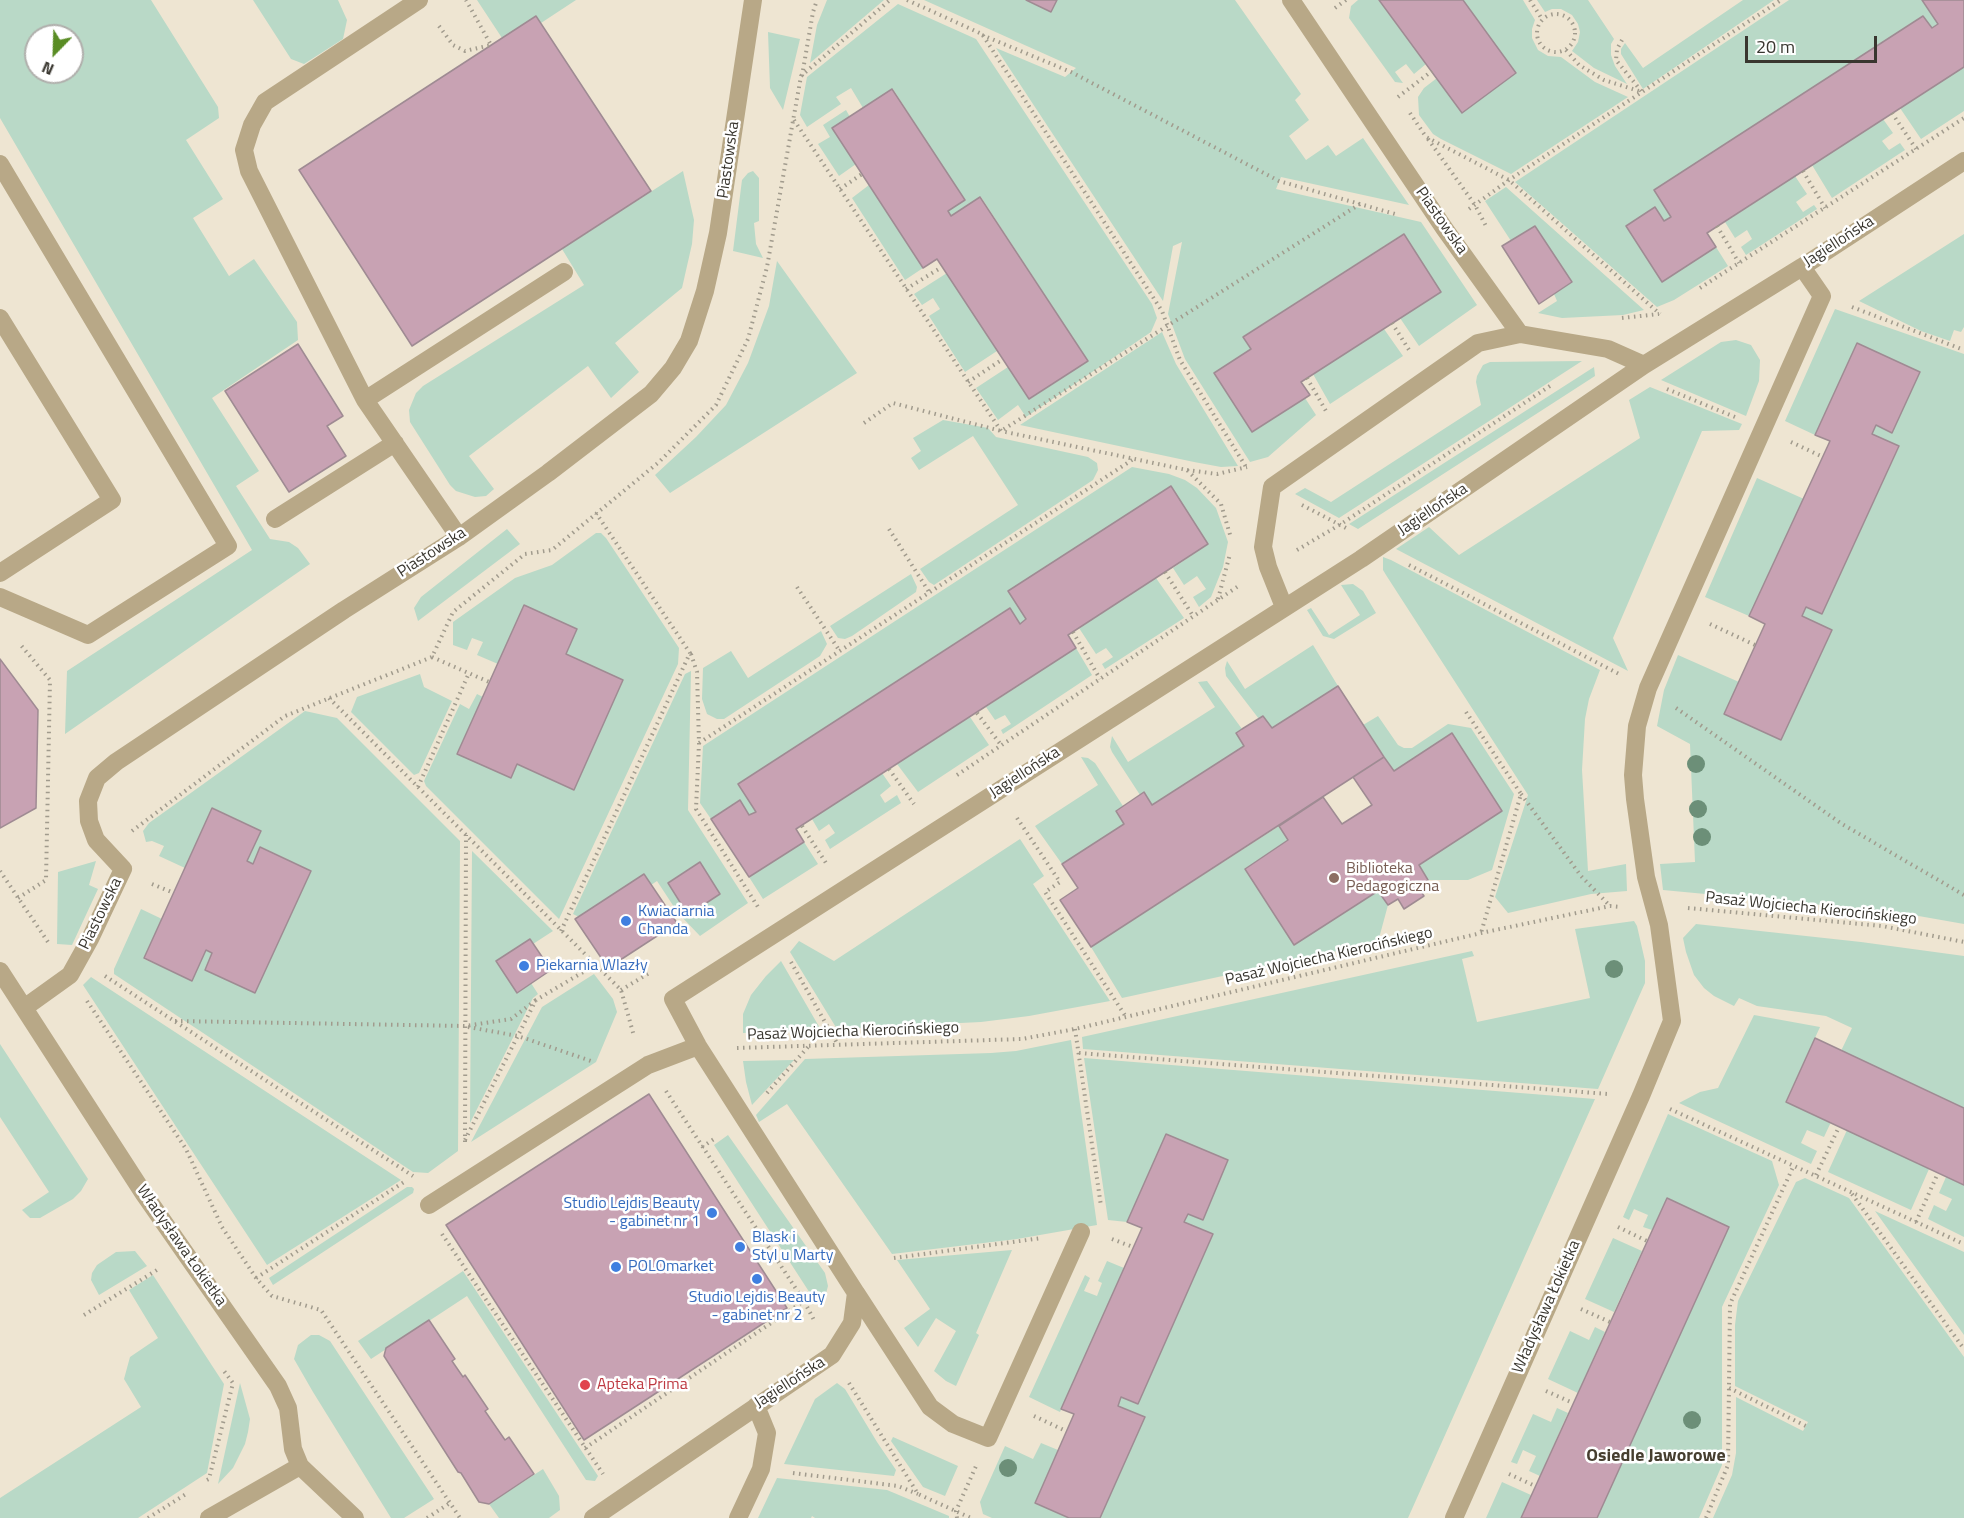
<!DOCTYPE html>
<meta charset="utf-8">
<style>
body{margin:0}
#map{position:relative;width:1964px;height:1518px;overflow:hidden;background:#eee5d2;font-family:"Titillium Web",sans-serif}
canvas{display:block}
.north{position:absolute;left:24px;top:24px;width:60px;height:60px;box-sizing:border-box;background:#fff;border:2px solid #b0afac;border-radius:50%;rotate:203deg;font-size:16px;font-weight:700;line-height:24px;text-align:center;color:#39362f}
.north::after{content:'';display:block;margin:auto;width:21px;height:27px;background:#598c24;clip-path:polygon(50% 0,100% 100%,50% 72%,0 100%)}
.scale{position:absolute;left:1745px;top:36px;width:132px;height:27px;box-sizing:border-box;border:3px solid #39362f;border-top:0;padding-left:8px;font-size:18px;line-height:21px;white-space:nowrap;color:#39362f;-webkit-text-stroke:4px #fff;paint-order:stroke}
</style>
<div id="map">
<canvas width="1964" height="1518"></canvas>
<div class="north">N</div>
<div class="scale">20 m</div>
</div>
<script>
const c = document.querySelector('canvas').getContext('2d');
c.lineJoin = 'round';
function fill(path, color) {
  c.fillStyle = color;
  c.fill(path, 'evenodd');
}
function shape(rows) {
  const path = new Path2D();
  for (const r of rows) {
    if (r.length === 3) {
      path.moveTo(r[0] + r[2], r[1]);
      path.arc(r[0], r[1], r[2], 0, 2 * Math.PI);
      continue;
    }
    path.moveTo(r[0], r[1]);
    for (let i = 2; i < r.length; i += 2) path.lineTo(r[i], r[i + 1]);
  }
  return path;
}
function trace(path, color, width, dash) {
  c.strokeStyle = color;
  c.lineWidth = width;
  c.lineCap = dash ? 'butt' : 'round';
  c.setLineDash(dash || []);
  c.stroke(path);
}
function drawText(font, color, halo, rows, align = 'center') {
  c.font = font + ' "Titillium Web",sans-serif';
  c.lineWidth = 5;
  c.setLineDash([]);
  c.textBaseline = 'middle';
  c.strokeStyle = halo;
  c.fillStyle = color;
  for (const [text, x, y, turn = 0] of rows) {
    c.save();
    c.translate(x, y);
    c.rotate((+turn || 0) * Math.PI / 180);
    c.textAlign = isNaN(turn) ? turn : align;
    if (halo) c.strokeText(text, 0, 0);
    c.fillText(text, 0, 0);
    c.restore();
  }
}
const green = shape([
 [0,0,151,0,218,107,219,118,186,140,223,199,193,218,229,276,254,259,297,322,298,340,212,398,259,471,236,486,270,539,289,542,298,548,310,564,65,734,67,671,252,550,0,118],
 [36,36,72,36,72,72,36,72],
 [253,0,338,0,347,20,343,39,304,64,291,59],
 [477,0,576,0,541,23,536,16,502,38],
 [827,0,884,0,810,63,817,25],
 [924,0,1026,0,1051,12,1057,0,1235,0,1301,94,1295,100,1309,120,1289,136,1306,160,1328,145,1336,156,1363,138,1409,205,1281,177,1276,189,1421,222,1477,305,1419,346,1400,318,1441,292,1403,234,1244,336,1305,398,1316,415,1268,457,1250,462,1185,359,1168,314,1182,242,1173,246,1163,301,996,48,1065,77,1076,68],
 [1358,0,1379,0,1426,64,1414,74,1406,64,1395,72,1403,83,1395,82,1349,18,1351,6],
 [1463,0,1523,0,1535,20,1532,29,1532,38,1538,50,1548,56,1561,57,1595,82,1628,97,1511,174,1441,139,1433,134,1419,115,1418,97,1424,88,1437,78,1462,112,1516,73],
 [1537,0,1588,0,1614,39,1611,44,1611,55,1615,66,1627,84,1594,68,1572,51,1578,42,1580,32,1578,24,1572,15,1561,9,1552,9,1545,12],
 [1743,0,1774,0,1643,89,1621,54,1621,49,1625,43,1643,68],
 [1789,0,1922,0,1938,24,1932,28,1923,16,1654,190,1671,217,1664,221,1655,207,1626,226,1662,281,1716,247,1728,266,1674,300,1657,307,1515,182],
 [898,4,976,39,1152,304,1157,318,1151,332,1026,417,1018,405,998,420,976,388,1008,367,1030,399,1088,361,981,197,951,216,948,211,964,200,893,89,863,108,851,88,836,97,841,104,807,127,800,115,807,77],
 [768,32,800,39,783,110,770,88],
 [1964,67,1964,111,1921,139,1900,108],
 [846,110,850,117,856,164,839,176,818,144,830,137,823,125],
 [1883,119,1893,133,1882,141,1889,150,1900,143,1905,150,1832,198,1812,165],
 [683,171,694,220,692,244,682,288,615,343,639,372,611,398,588,366,469,456,494,489,486,496,475,497,456,491,450,485,410,422,409,410,416,393,423,386,584,285,562,249],
 [753,171,759,178,759,221,754,223,756,244,763,258,733,251,742,180,748,173],
 [1795,176,1807,194,1796,202,1803,212,1814,205,1817,209,1746,255,1741,247,1752,239,1747,230,1735,238,1725,222],
 [869,185,923,268,905,280,852,198],
 [1506,187,1644,310,1623,315,1562,318,1538,313,1557,301,1554,294,1572,282,1535,226,1511,241,1485,201],
 [1964,234,1964,327,1961,332,1954,330,1950,341,1921,331,1859,301],
 [777,261,857,373,670,493,655,475,696,437,726,405,748,363,769,306],
 [947,273,997,351,965,372,929,316,940,309,933,298,922,305,914,294],
 [1835,309,1964,354,1964,924,1896,912,1663,890,1660,864,1695,862,1690,744,1657,726,1664,690,1678,655,1739,682,1724,714,1781,740,1832,630,1802,616,1806,607,1822,614,1899,447,1872,434,1876,425,1892,433,1920,372,1857,343,1815,435,1785,421],
 [1384,329,1403,356,1330,404,1313,374],
 [1162,332,1176,364,1238,466,1221,467,1194,462,1020,425],
 [1736,340,1751,345,1760,360,1759,381,1746,416,1661,380,1721,342],
 [1582,361,1339,518,1295,494,1305,488,1331,502,1481,405,1476,382,1477,376,1483,365,1490,362],
 [1594,367,1595,376,1358,529,1349,524],
 [1650,387,1742,424,1739,430,1702,431,1613,638,1628,671,1396,549,1429,527,1459,555,1640,438,1629,400],
 [943,420,988,428,996,437,1088,457,1097,463,1098,470,1093,480,934,585,929,582,920,569,1018,505,973,436,919,470,911,458,921,451,913,438],
 [1132,467,1169,474,1185,480,1197,488,1216,508,1228,542,1223,567,1211,597,1199,607,1193,597,1206,589,1197,576,1184,585,1173,568,1208,544,1171,486,1008,591,1026,619,1020,624,1009,608,738,784,756,812,749,815,739,800,711,819,700,803,703,746],
 [1757,478,1804,499,1749,616,1705,597],
 [507,529,520,544,418,621,414,608,421,597],
 [596,533,601,533,606,538,679,648,678,664,559,919,426,786,424,781,460,704,469,709,477,694,483,697,457,754,511,778,517,764,574,789,623,680,566,654,577,629,524,605,498,664,477,655,483,642,472,638,467,650,453,645,453,622,515,578,552,565],
 [1383,557,1391,560,1600,670,1589,699,1585,719,1582,770,1588,871,1626,864,1627,891,1591,894,1508,913,1495,897,1528,795,1386,575,1383,570],
 [911,574,917,587,916,592,852,636,845,639,838,638,830,626],
 [1156,578,1184,618,1105,669,1102,664,1113,657,1106,648,1096,654,1079,628],
 [1353,584,1363,591,1376,613,1334,639,1323,636,1307,610,1311,608,1329,635,1360,615,1341,585],
 [821,631,827,644,820,656,724,719,717,719,707,714,702,699,703,668,731,651,748,678],
 [1313,645,1338,686,1272,728,1263,716,1259,719,1226,676,1225,668,1227,661,1245,689],
 [1076,648,1092,675,1003,734,1001,730,1011,724,1005,715,995,720,986,707],
 [691,671,688,810,748,903,700,936,678,913,657,881,651,885,644,874,579,917,573,914,685,674],
 [420,674,424,687,452,701,419,773,414,775,351,712,357,697],
 [1207,681,1242,729,1244,746,1152,805,1144,793,1140,795,1112,752,1110,747,1112,736,1128,762,1215,707,1198,682],
 [305,711,337,718,460,841,458,1151,428,1173,413,1172,114,974,114,969,141,909,162,919,144,959,192,980,206,950,212,953,205,970,255,993,311,871,261,847,253,864,247,861,261,831,213,808,185,868,159,856,164,846,152,841,146,842,143,831,149,823],
 [1378,716,1398,745,1404,748,1412,748,1448,724,1471,728,1514,794,1492,870,1468,880,1428,880,1419,865,1502,811,1452,734,1394,771,1363,725],
 [970,717,989,745,918,792,897,764],
 [1081,757,1088,758,1095,763,1123,806,1116,811,1124,824,1062,864,1035,826,1098,785],
 [882,773,891,786,880,795,885,803,897,795,901,803,830,849,825,840,835,833,829,824,819,831,812,819],
 [1279,826,1288,840,1245,869,1294,945,1378,891,1388,905,1378,942,1122,998,1091,947],
 [1020,839,1044,876,1033,884,1110,1001,1029,1016,981,1022,837,1029,790,952,799,941,834,961],
 [804,842,818,864,763,899,749,877],
 [472,851,553,931,533,944,530,939,497,961,531,983,538,994,533,998,470,1123],
 [96,861,89,885,98,889,72,945,57,944,58,872],
 [1634,921,1637,926,1645,961,1645,983,1598,1089,1083,1049,1082,1037,1472,951,1474,956,1462,959,1477,1022,1590,998,1575,929],
 [1696,924,1861,942,1964,956,1964,1108,1841,1051,1852,1028,1826,1016,1757,1006,1739,998,1734,1006,1714,996,1704,988,1694,975,1686,952,1683,938],
 [781,961,821,1030,743,1033,743,1014,751,995,766,976],
 [594,974,613,999,617,1012,596,1062,471,1142,542,1007],
 [91,977,401,1180,267,1265,83,985],
 [1754,1015,1820,1027,1786,1101,1831,1122,1824,1137,1807,1130,1801,1143,1817,1151,1811,1164,1679,1103,1700,1092,1718,1088],
 [1071,1040,1097,1225,1017,1239,892,1254,787,1104,759,1122,756,1115,805,1059,991,1053,1016,1051],
 [0,1044,88,1179,81,1191,73,1199,40,1218,30,1218,22,1210,49,1192,0,1117],
 [1084,1058,1595,1099,1408,1518,1100,1518,1144,1417,1118,1406,1121,1397,1138,1403,1212,1235,1184,1222,1188,1214,1203,1219,1228,1160,1166,1134,1127,1222,1108,1220],
 [794,1060,752,1105,746,1082,743,1061],
 [1668,1114,1772,1161,1779,1185,1722,1307,1722,1465,1699,1518,1597,1518,1729,1227,1667,1198,1652,1230,1643,1227,1648,1215,1634,1209,1629,1220,1623,1217],
 [1847,1130,1929,1169,1911,1210,1828,1172],
 [728,1135,825,1273,828,1286,825,1297,817,1304,714,1145],
 [1946,1177,1964,1185,1964,1237,1928,1219,1934,1205,1946,1211,1952,1199,1939,1193],
 [1805,1178,1849,1198,1964,1357,1964,1518,1713,1518,1732,1475,1736,1453,1736,1397,1803,1431,1808,1422,1735,1386,1735,1325,1738,1301,1796,1182],
 [407,1187,412,1187,414,1189,413,1193,273,1285,269,1278],
 [1875,1211,1964,1252,1964,1335],
 [1613,1238,1642,1251,1614,1312,1585,1299],
 [1012,1250,976,1333,979,1335,956,1386,946,1381,934,1371,956,1331,936,1318,918,1347,904,1328,930,1309,897,1260],
 [135,1251,147,1266,99,1295,91,1280,92,1273,97,1265,116,1252],
 [1107,1261,1124,1268,1060,1412,1029,1397,1085,1275,1090,1278,1084,1291,1097,1296,1102,1283,1098,1281],
 [463,1271,598,1476,595,1481,586,1480,467,1296,371,1359,358,1341],
 [153,1275,224,1384,207,1473,138,1518,0,1518,0,1498,141,1407,124,1379,130,1357,158,1338,129,1290],
 [1595,1327,1605,1332,1578,1393,1548,1379,1570,1331,1589,1340],
 [311,1335,319,1335,330,1341,434,1499,404,1518,391,1518,313,1392,294,1359,298,1345],
 [240,1383,250,1419,248,1432,245,1444,233,1468,218,1484],
 [837,1383,845,1389,877,1442,896,1470,894,1476,784,1464,815,1399],
 [1557,1408,1568,1413,1540,1476,1529,1471,1536,1456,1523,1450,1517,1464,1511,1462,1533,1414,1551,1422],
 [893,1437,958,1466,945,1496,923,1487,891,1441],
 [1041,1443,1058,1450,1035,1503,1069,1518,992,1518,983,1514,980,1502,1005,1446,1033,1459],
 [543,1469,559,1496,560,1510,549,1518,499,1518,489,1504],
 [777,1478,887,1490,949,1516,949,1518,815,1518,812,1516,811,1518,758,1518],
 [1502,1482,1531,1495,1521,1518,1486,1518]
]);
const building = shape([
 [1026,0,1057,0,1051,12,1026,0],
 [1379,0,1463,0,1516,73,1462,113,1379,0],
 [1922,0,1964,0,1964,67,1707,233,1716,247,1662,282,1626,226,1655,207,1664,221,1671,217,1654,190,1923,16,1932,28,1938,24,1922,0],
 [536,16,651,191,412,346,299,170,536,16],
 [892,89,965,200,948,211,951,216,980,197,1088,361,1029,399,937,259,923,268,832,128,892,89],
 [1535,226,1572,282,1539,304,1502,246,1535,226],
 [1404,234,1441,292,1301,382,1310,395,1252,432,1214,373,1251,349,1243,337,1404,234],
 [1857,343,1920,372,1892,433,1876,425,1872,434,1899,446,1822,614,1806,607,1802,616,1832,630,1781,740,1724,714,1765,624,1749,616,1830,441,1815,435,1857,343],
 [298,344,343,416,327,426,346,456,289,492,225,391,298,344],
 [1171,486,1208,544,1068,635,1076,648,796,829,804,842,749,877,711,819,740,800,749,815,756,812,738,784,1010,608,1020,624,1026,619,1008,591,1171,486],
 [524,605,577,629,566,654,623,680,574,790,517,764,511,778,457,754,524,605],
 [0,659,38,710,36,808,0,828,0,659],
 [1338,686,1384,757,1091,947,1060,900,1078,888,1062,864,1124,824,1116,811,1144,792,1152,805,1244,746,1236,733,1242,729,1263,716,1272,728,1338,686],
 [1452,733,1502,811,1419,865,1428,880,1418,887,1424,896,1404,909,1398,899,1388,905,1378,891,1294,945,1245,869,1288,840,1279,826,1323,797,1342,824,1372,805,1353,777,1384,757,1394,771,1452,733],
 [212,808,261,831,247,861,253,864,260,847,311,871,255,993,205,970,212,953,206,950,192,981,144,958,212,808],
 [700,862,720,894,688,915,668,883,700,862],
 [644,874,677,923,608,968,575,919,644,874],
 [530,939,551,970,517,993,496,961,530,939],
 [1815,1038,1964,1108,1964,1185,1786,1102,1815,1038],
 [649,1094,787,1308,584,1440,446,1225,649,1094],
 [1166,1134,1228,1160,1203,1220,1188,1214,1184,1222,1213,1234,1138,1404,1121,1397,1118,1406,1145,1417,1100,1518,1069,1518,1035,1503,1074,1414,1061,1409,1142,1228,1127,1222,1166,1134],
 [1667,1198,1729,1227,1597,1518,1521,1518,1667,1198],
 [429,1320,455,1359,452,1361,463,1377,465,1375,488,1409,485,1411,505,1440,509,1437,534,1474,489,1504,479,1502,461,1473,458,1472,384,1356,386,1348,429,1320]
]);
const path = shape([
 [907,0,982,34,1162,311,1180,360,1246,467],
 [1530,0,1542,19],
 [1335,8,1346,0],
 [1556,33,19],
 [439,26,453,45,465,51,491,45,466,0],
 [982,35,1071,72,1279,181,1395,214],
 [1566,50,1579,65,1604,80,1642,92,1616,60,1617,49,1622,40],
 [802,76,813,12,817,0],
 [1398,97,1432,71],
 [1410,113,1426,137,1509,180,1660,314],
 [1892,113,1916,149],
 [794,120,1001,431,1187,470,1221,504,1231,538],
 [1428,139,1475,205,1487,228],
 [1803,171,1825,208],
 [840,189,862,174],
 [1469,209,1509,180,1781,0],
 [1717,226,1739,263],
 [1700,288,1964,118],
 [906,289,942,267],
 [1852,307,1964,350],
 [1622,318,1659,314],
 [1392,323,1411,353],
 [1307,378,1326,411],
 [968,382,1003,359],
 [1667,389,1735,417],
 [864,423,893,403,1001,431,1360,204],
 [1791,442,1823,457],
 [1187,470,1217,474,1247,467],
 [1302,505,1348,529],
 [889,529,929,592],
 [1297,550,1341,524,1553,384],
 [1409,565,1621,675],
 [1165,572,1193,616],
 [797,587,839,650],
 [1218,599,1230,554],
 [1710,624,1755,645],
 [1073,632,1100,679],
 [691,654,697,672,699,743,696,809,758,907],
 [432,657,489,682],
 [329,698,621,990,634,1036],
 [1676,708,1842,824,1964,895],
 [1466,712,1521,794,1481,933],
 [977,713,1001,745],
 [699,743,1135,458],
 [889,769,914,804],
 [957,775,1240,585],
 [418,787,469,673],
 [1521,794,1581,876,1610,906],
 [1017,818,1060,882,1045,892,1126,1017],
 [802,826,826,863],
 [132,831,285,716,432,657,453,612,525,554,552,550,659,462,716,405,748,339,767,267,801,76,890,0],
 [0,871,50,945],
 [152,884,174,893],
 [18,898,46,880,50,680,19,643],
 [1688,908,1882,926,1964,942],
 [561,931,690,653,596,513],
 [791,962,838,1045],
 [105,976,413,1176],
 [621,990,651,972],
 [87,1001,186,1149,222,1227,256,1278,272,1296,321,1310,460,1518],
 [175,1021,465,1026,511,1019,536,1000],
 [468,1027,518,1036,594,1062],
 [1075,1029,1101,1206],
 [737,1048,1022,1039,1075,1029,1481,933,1610,906,1621,907],
 [1079,1053,1608,1094],
 [666,1091,804,1301,815,1322],
 [767,1093,808,1047],
 [1670,1109,1964,1244],
 [465,1140,536,1000,595,965],
 [465,1142,466,835],
 [702,1147,717,1137],
 [1816,1175,1839,1127],
 [1852,1194,1964,1349],
 [1916,1222,1938,1173],
 [1618,1227,1647,1241],
 [442,1234,603,1474],
 [1112,1239,1133,1247],
 [894,1258,1042,1238],
 [256,1278,404,1182],
 [1581,1309,1610,1322],
 [84,1315,157,1270,155,1268],
 [849,1383,918,1494,971,1518],
 [1729,1388,1806,1426],
 [1546,1391,1573,1403],
 [1034,1416,1066,1431],
 [585,1448,804,1301],
 [793,1473,898,1486,918,1494],
 [1509,1474,1535,1486],
 [207,1480,209,1479,233,1383,224,1371],
 [148,1518,186,1494],
 [427,1518,450,1503],
 [957,1518,956,1511,976,1466],
 [1706,1518,1728,1465,1730,1304,1794,1165]
]);
const minor = shape([
 [1291,0,1444,228,1520,334,1608,349,1644,365],
 [0,164,228,546,88,635,0,597],
 [0,318,112,500,0,573],
 [365,400,249,171,244,150,252,125,265,102,419,0],
 [275,519,395,443],
 [459,537,365,400,564,272],
 [1284,607,1268,567,1263,547,1272,487,1478,343,1520,334],
 [0,971,144,1194,278,1386,288,1408,293,1449,300,1466,355,1518],
 [24,1008,70,975,90,939,123,869,96,840,89,821,88,801,97,778,116,762,344,610,459,537,548,473,651,394,673,368,689,341,705,291,718,233,753,0],
 [429,1205,648,1065,698,1046],
 [856,1293,930,1407,953,1424,988,1438,1081,1232],
 [209,1518,300,1466],
 [593,1518,832,1355,852,1323,856,1293,698,1046,673,999,1361,559,1644,365,1802,267,1964,161],
 [738,1518,761,1469,767,1433,756,1406],
 [1454,1518,1641,1096,1672,1021,1659,925,1646,877,1635,799,1633,775,1637,726,1648,688,1822,296,1802,267]
]);
const trees = [
 [1696,764],
 [1698,809],
 [1702,837],
 [1614,969],
 [1692,1420],
 [1008,1468]
];
const markers = [
 [1334,878,6,"#8d6e63"],
 [626,921,6,"#3f7fe0"],
 [524,966,6,"#3f7fe0"],
 [712,1213,6,"#3f7fe0"],
 [740,1247,6,"#3f7fe0"],
 [616,1267,6,"#3f7fe0"],
 [757,1279,6,"#3f7fe0"],
 [585,1385,6,"#e0444e"]
];
const streetNames = [
 ["Piastowska",729,160,-82],
 ["Piastowska",1441,221,55],
 ["Jagiellońska",1839,242,-33],
 ["Jagiellońska",1433,510,-34],
 ["Piastowska",432,553,-33],
 ["Jagiellońska",1025,773,-33],
 ["Pasaż Wojciecha Kierocińskiego",1811,909,6],
 ["Piastowska",101,914,-64],
 ["Pasaż Wojciecha Kierocińskiego",1329,957,-13],
 ["Pasaż Wojciecha Kierocińskiego",853,1032,-2],
 ["Władysława Łokietka",181,1246,55],
 ["Władysława Łokietka",1547,1307,-66],
 ["Jagiellońska",790,1383,-33]
];
const educationNames = [
 ["Biblioteka",1346,869],
 ["Pedagogiczna",1346,887]
];
const shopNames = [
 ["Kwiaciarnia",638,912],
 ["Chanda",638,930],
 ["Piekarnia Wlazły",536,966],
 ["Studio Lejdis Beauty",700,1204,"right"],
 ["- gabinet nr 1",700,1222,"right"],
 ["Blask i",752,1238],
 ["Styl u Marty",752,1256],
 ["POLOmarket",628,1267],
 ["Studio Lejdis Beauty",757,1298,"center"],
 ["- gabinet nr 2",757,1316,"center"]
];
const healthNames = [
 ["Apteka Prima",597,1385]
];
const neighbourhoodNames = [
 ["Osiedle Jaworowe",1656,1457]
];
fill(green, '#b9d9c7');
fill(building, '#c8a2b3');
trace(building, '#9f8b93', 1.5);
trace(path, '#a19b8d', 4, [1.5, 4.5]);
trace(minor, '#b8a887', 18);
c.fillStyle = '#6c8f78';
for (const [x, y] of trees) {
  c.beginPath();
  c.arc(x, y, 9, 0, 2 * Math.PI);
  c.fill();
}
for (const [x, y, r, color] of markers) {
  const dot = new Path2D();
  dot.arc(x, y, r, 0, 2 * Math.PI);
  c.fillStyle = color;
  c.fill(dot);
  trace(dot, '#fff', 2);
}
drawText('16px', '#39362f', '#fff', streetNames);
drawText('16px', '#785e54', '#fff', educationNames, 'left');
drawText('16px', '#366cbe', '#fff', shopNames, 'left');
drawText('16px', '#be3a42', '#fff', healthNames, 'left');
drawText('bold 18px', '#463e2f', '#fff', neighbourhoodNames);
</script>
